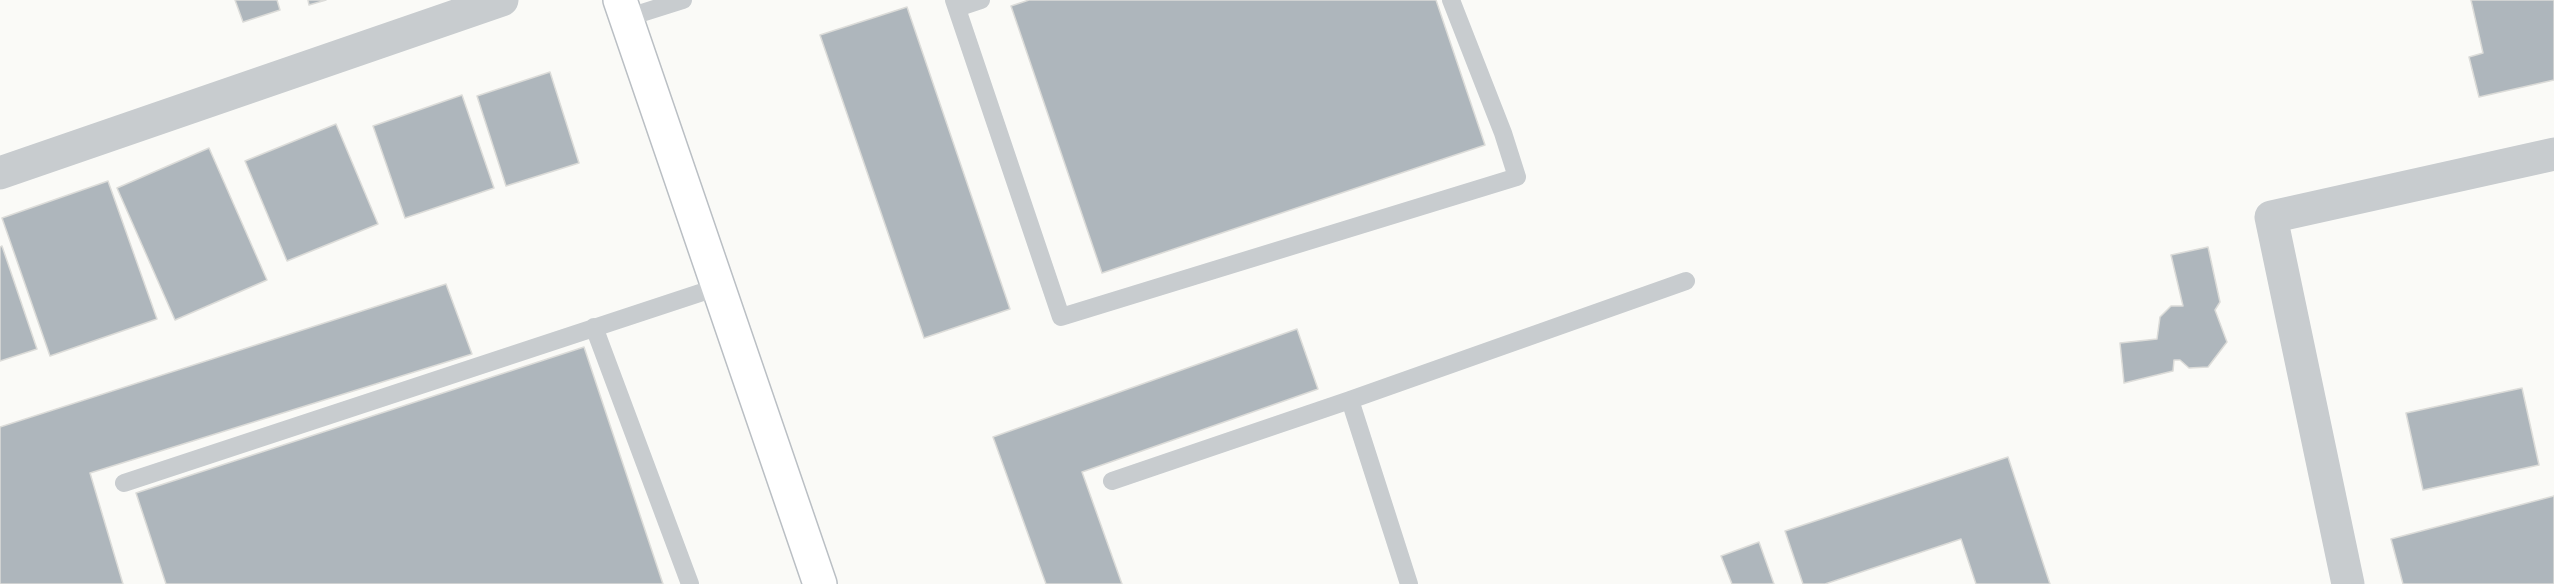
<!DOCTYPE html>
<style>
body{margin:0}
canvas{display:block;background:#fafaf7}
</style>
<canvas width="2554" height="584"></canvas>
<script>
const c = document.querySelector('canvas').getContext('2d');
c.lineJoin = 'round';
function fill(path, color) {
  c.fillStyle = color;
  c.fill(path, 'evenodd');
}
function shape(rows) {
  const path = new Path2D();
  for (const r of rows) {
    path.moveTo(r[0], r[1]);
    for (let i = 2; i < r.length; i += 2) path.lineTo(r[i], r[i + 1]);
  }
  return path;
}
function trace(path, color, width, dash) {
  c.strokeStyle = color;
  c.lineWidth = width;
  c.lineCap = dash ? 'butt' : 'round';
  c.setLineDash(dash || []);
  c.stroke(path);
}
const building = shape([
 [235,0,277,0,280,10,243,22,235,0],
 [308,0,326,0,309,5,308,0],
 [1029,0,1436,0,1485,145,1102,273,1011,6,1029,0],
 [2471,0,2554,0,2554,80,2479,97,2469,57,2483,53,2471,0],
 [907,7,1010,309,924,338,820,35,907,7],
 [550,72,579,163,506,186,477,96,550,72],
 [462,95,494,188,405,218,373,126,462,95],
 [336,124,378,224,287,261,245,161,336,124],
 [209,148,267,280,175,320,117,188,209,148],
 [108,181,157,319,50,356,2,218,108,181],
 [2,246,37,349,0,361,0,247,2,246],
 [2208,247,2220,302,2215,310,2227,342,2208,367,2189,368,2180,360,2174,360,2173,371,2124,383,2120,343,2157,339,2160,317,2171,306,2183,306,2171,255,2208,247],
 [446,284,472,354,90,473,123,584,0,584,0,427,446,284],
 [1297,329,1318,389,1082,472,1122,584,1046,584,993,437,1297,329],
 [584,347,663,584,166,584,136,493,584,347],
 [2522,388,2539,465,2423,490,2406,413,2522,388],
 [2008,457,2050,584,1976,584,1961,539,1825,584,1803,584,1785,531,2008,457],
 [2554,496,2554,584,2403,584,2391,539,2554,496],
 [1759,542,1774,584,1732,584,1721,556,1759,542]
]);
const lane = shape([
 [954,0,1061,317,1517,177,1503,133,1451,0],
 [957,8,981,0],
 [626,18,683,0],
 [594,327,690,584],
 [1112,481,1350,400],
 [124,483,718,287],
 [1409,584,1350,400,1686,281]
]);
const street = shape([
 [0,173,502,0],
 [2348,584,2271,217,2554,154]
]);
const secondary = shape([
 [620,0,820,584]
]);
fill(building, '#aeb6bc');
trace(building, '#dcdcd9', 1.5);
trace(secondary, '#babfc4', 36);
trace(lane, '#c8cccf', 18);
trace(street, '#c8cccf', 33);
trace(secondary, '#fff', 33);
</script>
